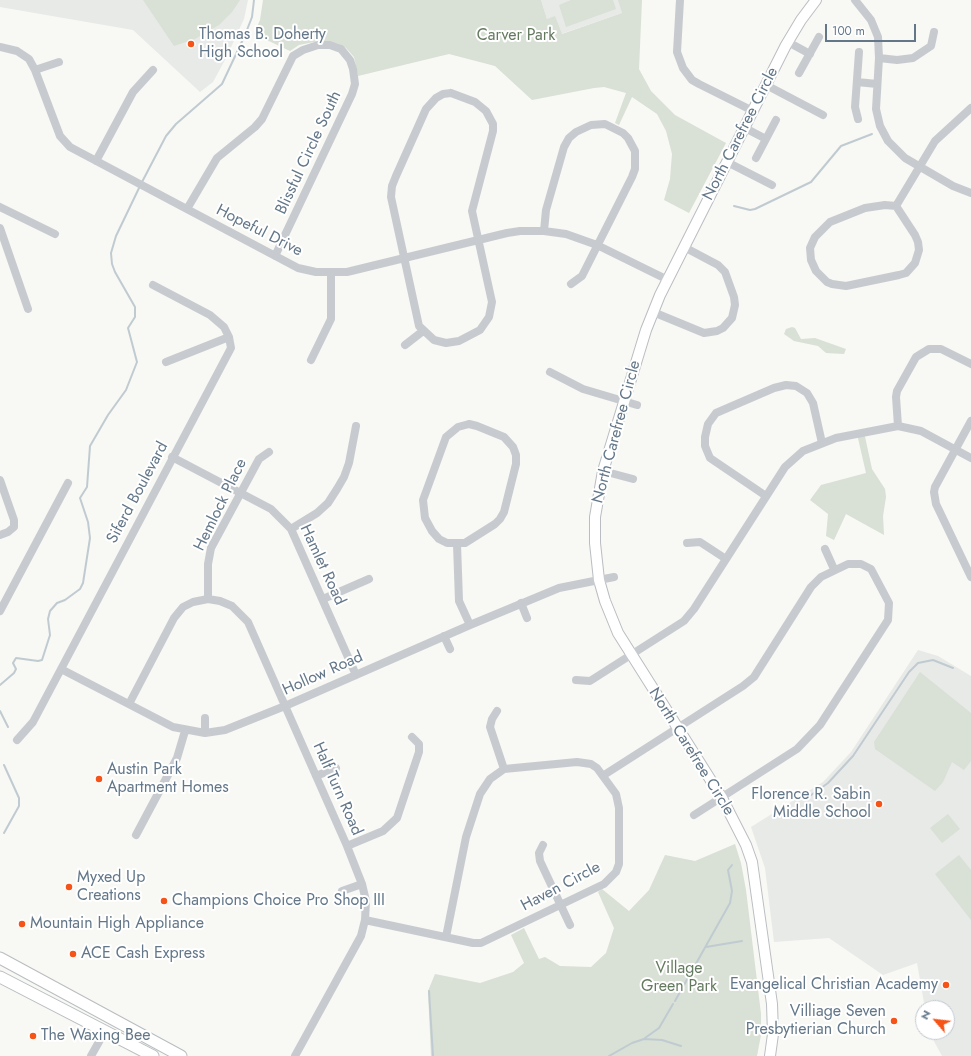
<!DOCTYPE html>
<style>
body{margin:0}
#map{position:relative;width:971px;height:1056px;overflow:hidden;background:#f8f8f4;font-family:Jost,sans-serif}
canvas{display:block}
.north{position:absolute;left:915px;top:1000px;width:40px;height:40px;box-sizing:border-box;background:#fff;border:1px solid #c1c9d0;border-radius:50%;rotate:298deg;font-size:11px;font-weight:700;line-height:16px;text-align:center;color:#637789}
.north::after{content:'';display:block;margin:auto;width:14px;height:18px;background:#f55317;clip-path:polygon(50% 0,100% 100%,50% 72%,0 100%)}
.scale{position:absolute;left:825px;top:24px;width:91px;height:18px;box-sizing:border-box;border:2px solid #637789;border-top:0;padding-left:5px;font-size:12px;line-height:14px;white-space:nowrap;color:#637789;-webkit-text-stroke:3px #fff;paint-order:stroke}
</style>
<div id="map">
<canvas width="971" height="1056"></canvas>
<div class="north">N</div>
<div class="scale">100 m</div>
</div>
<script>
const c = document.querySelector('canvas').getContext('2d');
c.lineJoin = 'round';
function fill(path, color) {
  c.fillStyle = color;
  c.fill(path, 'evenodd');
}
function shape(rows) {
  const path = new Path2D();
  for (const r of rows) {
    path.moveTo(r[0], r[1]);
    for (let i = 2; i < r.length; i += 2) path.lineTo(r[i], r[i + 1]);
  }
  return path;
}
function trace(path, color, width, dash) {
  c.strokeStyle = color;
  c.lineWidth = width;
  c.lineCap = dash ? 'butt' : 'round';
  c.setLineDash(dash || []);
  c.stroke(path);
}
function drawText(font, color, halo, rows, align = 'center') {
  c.font = font + ' Jost,sans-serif';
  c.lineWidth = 4;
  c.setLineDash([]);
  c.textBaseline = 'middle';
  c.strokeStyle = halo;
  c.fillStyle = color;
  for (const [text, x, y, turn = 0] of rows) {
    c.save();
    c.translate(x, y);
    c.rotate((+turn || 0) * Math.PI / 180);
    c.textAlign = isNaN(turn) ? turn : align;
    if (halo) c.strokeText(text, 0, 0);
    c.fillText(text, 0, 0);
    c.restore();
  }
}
const built = shape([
 [0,0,248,0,244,19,226,58,213,82,200,92,133,30,0,7],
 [541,0,620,0,619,1,622,13,561,34,547,19],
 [918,650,938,656,971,676,971,1056,942,1056,929,1032,947,1032,947,1008,925,1008,917,963,883,975,829,938,774,942,765,868,751,827,823,782,851,752]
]);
const green = shape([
 [143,0,240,0,232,12,219,25,195,39,174,46],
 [263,0,541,0,547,19,555,16,562,34,622,13,618,0,642,0,639,69,651,91,675,115,726,143,689,213,664,200,670,179,672,154,666,131,657,114,632,97,619,125,615,123,626,93,604,87,594,88,532,100,495,66,449,54,358,76,354,57,346,48,339,44,330,41,319,41,299,45,290,51,254,34,260,20],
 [571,0,613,0,616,9,566,27,559,5],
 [792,327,795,328,801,339,815,338,846,349,844,354,826,353,818,346,794,341,784,334,786,329],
 [864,432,872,469,885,489,886,497,883,516,884,535,846,514,834,540,826,536,828,514,810,500,821,485,866,473,857,434],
 [920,672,971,713,971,761,964,770,952,762,943,782,935,791,875,749,874,742],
 [948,814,960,829,942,843,930,828],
 [735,844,741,863,746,890,761,1014,761,1035,757,1056,431,1056,428,991,435,974,480,983,513,972,524,963,511,935,524,928,539,959,545,957,560,966,591,967,606,953,614,928,598,892,602,889,629,911,649,890,665,855,695,861],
 [959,855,971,870,971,920,935,874]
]);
const stream = shape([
 [142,182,166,136,176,124,222,84,245,35,252,17,254,0],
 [734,206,750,210,755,209,811,182,841,146,872,134],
 [0,685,14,673,16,669,13,663,16,658,38,661,42,660,50,635,48,619,50,611,57,603,65,600,80,589,83,583,90,538,88,522,80,498,87,487,90,446,108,415,126,390,137,362,128,328,135,317,135,307,115,272,112,264,111,253,116,236,140,186],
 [0,711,8,727],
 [4,765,19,798,19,806,4,833],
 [807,798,828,783,853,756,909,672,918,663,933,660,953,668],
 [706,947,742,941],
 [429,991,433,1056],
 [675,1001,730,903,732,891,728,870,732,865],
 [645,1038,659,1028,673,1004],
 [609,1056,632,1043,644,1039,662,1040,681,1046]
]);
const minor = shape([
 [680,0,677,52,683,68,692,80,699,84,753,111],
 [855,0,871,20,878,37,879,58,876,109,880,126,888,141,905,158,953,186,971,193],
 [788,42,810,54],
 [0,47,17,51,29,59,35,70,60,136,70,147,298,268,316,272,347,272,507,233,520,231,544,231,566,234,597,245,668,280],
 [879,58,897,60,913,58,931,46,934,32],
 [35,70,59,62],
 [799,73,819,37],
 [857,82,877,84],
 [766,85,823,115],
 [451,93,475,102,486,111,493,124,493,131,472,211,492,302,489,317,480,330,459,341,446,343,434,340,419,326,391,197,392,186,396,176,426,109,436,98,443,94,451,93],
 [858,119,855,107,859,52],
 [745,128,766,139],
 [756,158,776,120],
 [96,161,133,92,153,70],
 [727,162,772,185],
 [885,205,896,206,915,235,918,242,919,250,915,263,906,273,899,275,846,286,832,284,827,282,816,271,811,260,810,248,815,237,830,222,865,208,885,205],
 [896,206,935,141,971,108],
 [0,207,55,234],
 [187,209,217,158,255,127,262,119,293,56,303,50,318,45,330,45,341,49,350,60,353,69,355,84,352,94,275,256],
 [0,228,28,309],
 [544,231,546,210,564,147,569,138,576,132,591,125,605,124,623,133,628,138,635,151,635,169,632,177,582,276,571,284],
 [653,312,704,333,717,331,723,328,732,318,735,305,734,297,725,272,718,265,684,247],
 [405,345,423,331],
 [311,360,331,319,331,273],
 [166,362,229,337],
 [550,372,583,389,637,405],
 [971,421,935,487,934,492,936,504,971,577],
 [469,424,477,426,504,437,513,447,516,455,516,464,504,512,500,519,495,524,465,543,447,543,439,539,432,531,425,518,423,500,446,437,458,427,469,424],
 [898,426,896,397,897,391,916,357,929,349,941,349,971,364],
 [172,457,271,509,291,529,356,675],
 [603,471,633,479],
 [0,480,14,520,14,527,8,532,0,535],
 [766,496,710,458,705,446,705,437,708,424,716,413,774,388,786,385,796,386,807,393,813,403,822,443],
 [291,529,317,513,328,503,337,489,344,477,349,463,356,426],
 [687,543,700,542,726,559],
 [457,544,459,601,470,625],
 [825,549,834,569],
 [208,599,208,564,211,548,259,459,269,452],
 [323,599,369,579],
 [521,603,527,618],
 [0,611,68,483],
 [444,636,450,649],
 [61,669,173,727,205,733,225,730,285,706,470,625,559,588,614,577],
 [576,680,590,681,684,621,694,609,785,467,803,451,836,438,898,426,921,431,971,458],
 [129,704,174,618,183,607,193,602,208,599,220,601,232,606,248,622,347,846,362,884,366,901,365,920,361,936,295,1056],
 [497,711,492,719,490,727,504,769],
 [205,718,205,733],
 [17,740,33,722,231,348,229,337,224,327,210,315,153,285],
 [604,775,743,686,754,677,811,587,821,577,848,564,861,564,871,569,889,603,888,620,820,725,797,749,694,815],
 [316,776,336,768],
 [136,835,177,758,185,731],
 [543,845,539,853,540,861,570,925],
 [347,846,383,831,397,818,419,752,419,744,412,737],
 [342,891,362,884],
 [365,920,473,943,481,943,604,884,616,872,619,864,619,808,616,794,597,768,591,764,577,762,504,769,490,779,480,794,466,837,446,937],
 [91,1056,105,1031]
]);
const major = shape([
 [770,1056,773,1034,772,1004,752,862,746,845,722,798,618,633,605,601,599,580,595,543,595,517,603,471,646,330,660,295,786,45,801,20,816,0]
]);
const highway = shape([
 [0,958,181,1056],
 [0,977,153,1056]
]);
const markers = [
 [191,44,4,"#f55317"],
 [99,779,4,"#f55317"],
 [879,804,4,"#f55317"],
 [69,887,4,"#f55317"],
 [164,901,4,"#f55317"],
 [22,924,4,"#f55317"],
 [73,954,4,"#f55317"],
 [946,985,4,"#f55317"],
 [894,1021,4,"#f55317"],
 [33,1036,4,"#f55317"]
];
const poiNames = [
 ["Thomas B. Doherty",199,35],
 ["High School",199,53],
 ["Austin Park",107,770],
 ["Apartment Homes",107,788],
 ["Florence R. Sabin",871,795,"right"],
 ["Middle School",871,813,"right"],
 ["Myxed Up",77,878],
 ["Creations",77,896],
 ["Champions Choice Pro Shop III",172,901],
 ["Mountain High Appliance",30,924],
 ["ACE Cash Express",81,954],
 ["Evangelical Christian Academy",938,985,"right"],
 ["Villiage Seven",886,1012,"right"],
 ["Presbytierian Church",886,1030,"right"],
 ["The Waxing Bee",41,1036]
];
const parkNames = [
 ["Carver Park",516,36],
 ["Village",679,969],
 ["Green Park",679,987]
];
const streetNames = [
 ["North Carefree Circle",741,134,-63],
 ["Blissful Circle South",309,153,-65],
 ["Hopeful Drive",259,231,27],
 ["North Carefree Circle",617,432,-75],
 ["Siferd Boulevard",138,493,-62],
 ["Hemlock Place",221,505,-64],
 ["Hamlet Road",322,565,65],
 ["Hollow Road",323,674,-24],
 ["North Carefree Circle",691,752,58],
 ["Half Turn Road",337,789,66],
 ["Haven Circle",561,887,-28]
];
fill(built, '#e8eae8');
fill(green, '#d9e0d5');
trace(stream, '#c0cbd1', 2);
trace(major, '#babec2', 12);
trace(highway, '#b9bdc0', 13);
trace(minor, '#c7cbcf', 8);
trace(major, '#fff', 10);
trace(highway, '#fff', 11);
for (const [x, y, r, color] of markers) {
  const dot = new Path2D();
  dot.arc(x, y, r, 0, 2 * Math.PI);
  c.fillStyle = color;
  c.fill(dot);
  trace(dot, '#fff', 1.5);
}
drawText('16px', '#637789', '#fff', poiNames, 'left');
drawText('16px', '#647a5f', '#fff', parkNames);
drawText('16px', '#637789', '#fff', streetNames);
</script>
